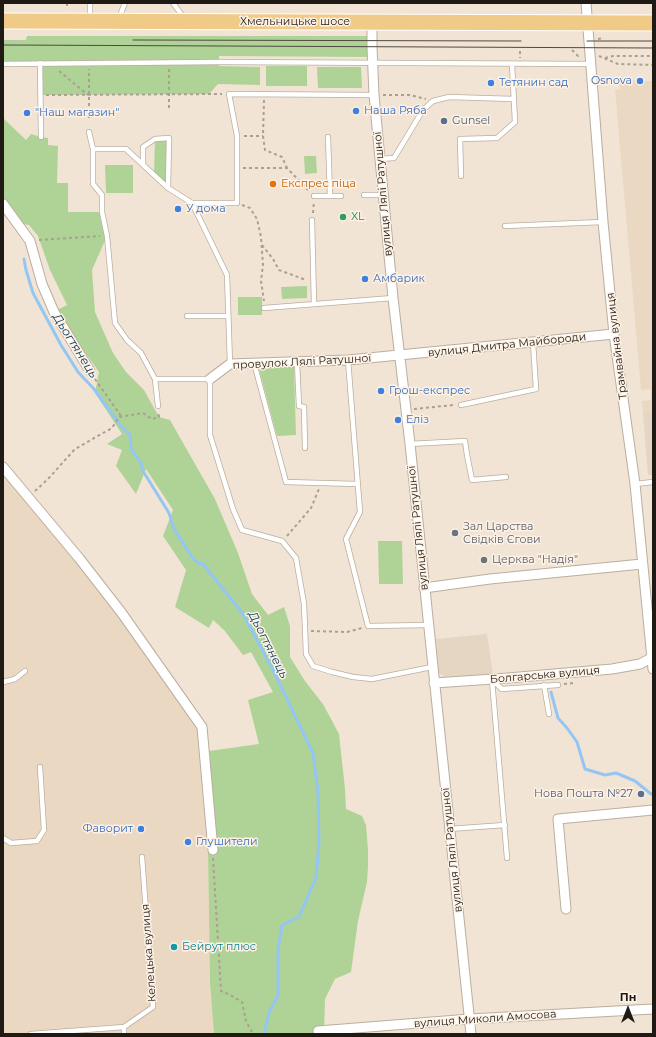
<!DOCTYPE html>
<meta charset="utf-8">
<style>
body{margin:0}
#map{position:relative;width:656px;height:1037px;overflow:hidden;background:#f2e4d4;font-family:Montserrat,sans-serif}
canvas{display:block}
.frame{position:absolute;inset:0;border:4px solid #1f1a14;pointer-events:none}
.north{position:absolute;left:608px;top:989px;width:40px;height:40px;-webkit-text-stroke:3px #fdf2e5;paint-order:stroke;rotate:0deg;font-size:11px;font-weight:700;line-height:16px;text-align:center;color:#1f1a14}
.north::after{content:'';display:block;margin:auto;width:14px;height:18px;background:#1f1a14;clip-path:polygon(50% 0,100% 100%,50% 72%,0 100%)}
</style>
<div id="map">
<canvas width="656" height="1037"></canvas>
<div class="frame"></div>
<div class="north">Пн</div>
</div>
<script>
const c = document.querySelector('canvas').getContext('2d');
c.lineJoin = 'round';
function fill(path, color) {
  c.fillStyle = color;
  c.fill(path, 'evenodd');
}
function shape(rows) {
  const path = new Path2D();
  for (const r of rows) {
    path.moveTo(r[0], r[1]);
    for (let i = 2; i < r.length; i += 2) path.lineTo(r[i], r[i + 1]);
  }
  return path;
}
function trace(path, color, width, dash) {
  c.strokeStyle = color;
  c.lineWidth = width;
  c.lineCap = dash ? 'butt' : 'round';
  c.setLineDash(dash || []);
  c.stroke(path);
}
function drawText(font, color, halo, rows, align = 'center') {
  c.font = font + ' Montserrat,sans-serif';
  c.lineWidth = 3;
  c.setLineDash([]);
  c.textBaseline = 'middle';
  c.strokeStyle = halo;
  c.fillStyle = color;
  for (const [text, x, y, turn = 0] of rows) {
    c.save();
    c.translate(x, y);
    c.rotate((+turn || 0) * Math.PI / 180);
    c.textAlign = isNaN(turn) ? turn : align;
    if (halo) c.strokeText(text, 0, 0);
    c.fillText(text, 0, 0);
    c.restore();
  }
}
const built = shape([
 [620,80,653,81,653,412,643,413,642,401,651,400,650,389,641,390,615,90,620,89],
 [3,471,119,614,200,728,208,850,210,983,214,1034,3,1034]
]);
const education = shape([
 [653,412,653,475,648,475,643,413],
 [487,634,493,674,445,677,439,673,436,639]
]);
const green = shape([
 [27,36,368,36,367,57,219,56,219,66,260,67,260,85,218,84,209,94,40,95,40,64,3,63,3,40,26,40],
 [266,66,307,66,307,86,266,86],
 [317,67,361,67,362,88,318,88],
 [3,118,26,140,31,134,41,137,48,138,48,145,58,146,57,183,68,183,68,212,102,212,107,236,92,270,95,312,113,353,126,372,144,390,159,417,170,420,215,499,238,553,252,594,268,615,284,607,290,626,290,657,305,681,323,704,339,734,345,789,346,809,362,816,366,825,368,850,368,867,367,882,358,921,351,972,335,979,325,999,324,1034,214,1034,210,983,208,850,202,752,259,744,248,700,273,692,251,652,243,655,224,630,213,620,209,628,175,607,186,570,163,536,173,510,146,469,136,494,116,466,122,450,107,444,122,434,95,393,99,372,55,311,67,305,50,270,38,236,29,225,18,223,3,204],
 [169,138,168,188,154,175,155,139],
 [304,156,316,156,317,173,305,174],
 [105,165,133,165,133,193,106,193],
 [307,286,307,298,282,299,281,287],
 [238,297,262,297,262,315,238,315],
 [294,367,296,435,277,436,259,369],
 [378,541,402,541,403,584,379,584]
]);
const stream = shape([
 [24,259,26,270,33,293,61,345,78,372,94,389,120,425,130,435,131,449,141,463,143,471,169,513,174,529,192,557,198,563,203,564,243,614,273,670,313,753,318,793,319,843,316,878,299,917,282,925,278,949,278,995,269,1013,264,1034],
 [551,692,558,718,567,728,577,742,585,769,605,775,616,773,635,781,651,794]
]);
const path = shape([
 [67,6,67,3],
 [598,39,604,38],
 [572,50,578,56,580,56],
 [520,51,520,58],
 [599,56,618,64,653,65],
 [605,58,613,56,653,56],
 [169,69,169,111],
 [59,71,88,95],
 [46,95,222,94],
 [383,95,410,95,426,99],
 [264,100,263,136,265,150,282,157,287,168],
 [89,118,89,69],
 [244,136,263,136],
 [243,168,287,168,309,191],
 [242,205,250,208,257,219,261,237,263,265,261,281,264,301],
 [313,213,314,201],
 [39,240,100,236],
 [262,245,273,259,279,270,306,280],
 [95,379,121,416],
 [414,409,454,405],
 [35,491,48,479,75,449,112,428,119,417,143,413,152,419,159,417,158,412],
 [287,536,311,508,319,489],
 [311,631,347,632,362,628],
 [564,684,574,683],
 [213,858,221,991,230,995,242,1002,246,1021,253,1034]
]);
const service = shape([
 [90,3,90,19],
 [173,3,184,18],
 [119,18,125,3],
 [40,63,41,137],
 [3,64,219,62,591,64],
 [89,132,93,149],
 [328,137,330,196],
 [380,159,394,158,423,110,433,101,449,97,514,99],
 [143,164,143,147,155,139,169,138,168,188],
 [461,176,460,139,497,138,515,122,512,64],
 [364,195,383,195],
 [314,196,341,196],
 [192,203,237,203,237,136,229,94,374,95],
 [312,220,314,304],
 [505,226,603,222],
 [264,308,393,298],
 [187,316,228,316],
 [348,360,360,512,346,539,368,626,428,625],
 [297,362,299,406,304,407,305,448],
 [254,363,286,482,357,484],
 [230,364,227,275,192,203,168,188,126,149,93,149,93,184,102,195,102,212,107,236,115,323,127,340,141,353,155,379,210,379,210,435,233,509,242,530,282,541,296,558,304,604,306,654,313,666,332,672,353,677,372,679,432,667],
 [155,379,158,406],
 [461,405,536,389,533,342],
 [410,444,465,441,467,455,472,480,506,477],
 [635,484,653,482],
 [492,680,507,858],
 [492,680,502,689,558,685],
 [3,682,15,679,25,671],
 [544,685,549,714],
 [449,829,505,825],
 [3,838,11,843,37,841,44,830,40,767],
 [31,1034,124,1027],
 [124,1034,124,1027,153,1007,142,857]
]);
const minor = shape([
 [586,3,603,222,614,334,635,484,653,669],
 [372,22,372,47,374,95,393,298,410,444,471,1034],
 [3,204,30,241,42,284,54,312,90,371],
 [210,379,230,364,348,360,614,334],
 [3,467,79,558,121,612,202,727,213,850],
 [424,588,490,579,642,564],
 [434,683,508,678,612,669,640,664,653,657],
 [566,909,558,819,653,810],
 [318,1031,470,1019,653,1009]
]);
const primary = shape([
 [3,21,653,23]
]);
const tram = shape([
 [133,40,521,41],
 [587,41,653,41],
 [3,45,653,48]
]);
const markers = [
 [640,81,4,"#3f7fe0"],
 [491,83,4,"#3f7fe0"],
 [356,111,4,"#3f7fe0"],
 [27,113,4,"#3f7fe0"],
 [444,121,4,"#5c6f8a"],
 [273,184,4,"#e8710a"],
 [178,209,4,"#3f7fe0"],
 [343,217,4,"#2e9e5b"],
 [365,279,4,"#3f7fe0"],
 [381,391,4,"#3f7fe0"],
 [398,420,4,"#3f7fe0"],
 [455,533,4,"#6b7280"],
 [484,560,4,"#6b7280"],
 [641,794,4,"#5c6f8a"],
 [141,829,4,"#3f7fe0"],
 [188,842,4,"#3f7fe0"],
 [174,947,4,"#0f9aa8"]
];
const streetNames = [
 ["Хмельницьке шосе",295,22],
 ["вулиця Лялі Ратушної",383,194,-95],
 ["вулиця Дмитра Майбороди",507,345,-6],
 ["Трамвайна вулиця",617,346,-97],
 ["провулок Лялі Ратушної",302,362,-3],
 ["вулиця Лялі Ратушної",418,528,-96],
 ["Болгарська вулиця",545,675,-5],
 ["вулиця Лялі Ратушної",452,850,-96],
 ["Келецька вулиця",149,953,-94],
 ["вулиця Миколи Амосова",485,1019,-4]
];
const shopNames = [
 ["Osnova",632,81,"right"],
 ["Тетянин сад",499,83],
 ["Наша Ряба",364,111],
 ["\"Наш магазин\"",35,113],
 ["У дома",186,209],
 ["Амбарик",373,279],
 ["Грош-експрес",389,391],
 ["Еліз",406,420],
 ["Фаворит",133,829,"right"],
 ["Глушители",196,842]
];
const serviceNames = [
 ["Gunsel",452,121],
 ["Нова Пошта №27",633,794,"right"]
];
const foodNames = [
 ["Експрес піца",281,184]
];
const leisureNames = [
 ["XL",351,217]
];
const worshipNames = [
 ["Зал Царства",463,527],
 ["Свідків Єгови",463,540],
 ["Церква \"Надія\"",492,560]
];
const cultureNames = [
 ["Бейрут плюс",182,947]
];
const waterNames = [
 ["Дьогтянець",75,346,58],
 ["Дьогтянець",268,645,63]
];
fill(built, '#ebd8c2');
fill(education, '#e4d6c3');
fill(green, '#afd396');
trace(stream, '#94c6f4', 3);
trace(service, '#bbae9f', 6);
trace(minor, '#bbae9f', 11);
trace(primary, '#fff', 17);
trace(path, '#aa9f92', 2, [3, 3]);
trace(service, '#fff', 4.5);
trace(minor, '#fff', 9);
trace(primary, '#f0ca87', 15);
trace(tram, '#504941', 1);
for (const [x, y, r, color] of markers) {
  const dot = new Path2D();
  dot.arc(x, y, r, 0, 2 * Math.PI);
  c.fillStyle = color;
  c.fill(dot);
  trace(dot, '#fdf2e5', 1.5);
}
drawText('11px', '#1f1a14', '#fdf2e5', streetNames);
drawText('11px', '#366cbe', '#fdf2e5', shopNames, 'left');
drawText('11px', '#4e5e75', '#fdf2e5', serviceNames, 'left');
drawText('11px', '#c56008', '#fdf2e5', foodNames, 'left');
drawText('11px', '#27864d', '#fdf2e5', leisureNames, 'left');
drawText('11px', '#5b616d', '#fdf2e5', worshipNames, 'left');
drawText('11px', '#0d838f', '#fdf2e5', cultureNames, 'left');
drawText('italic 12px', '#05375b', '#fdf2e5', waterNames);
</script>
